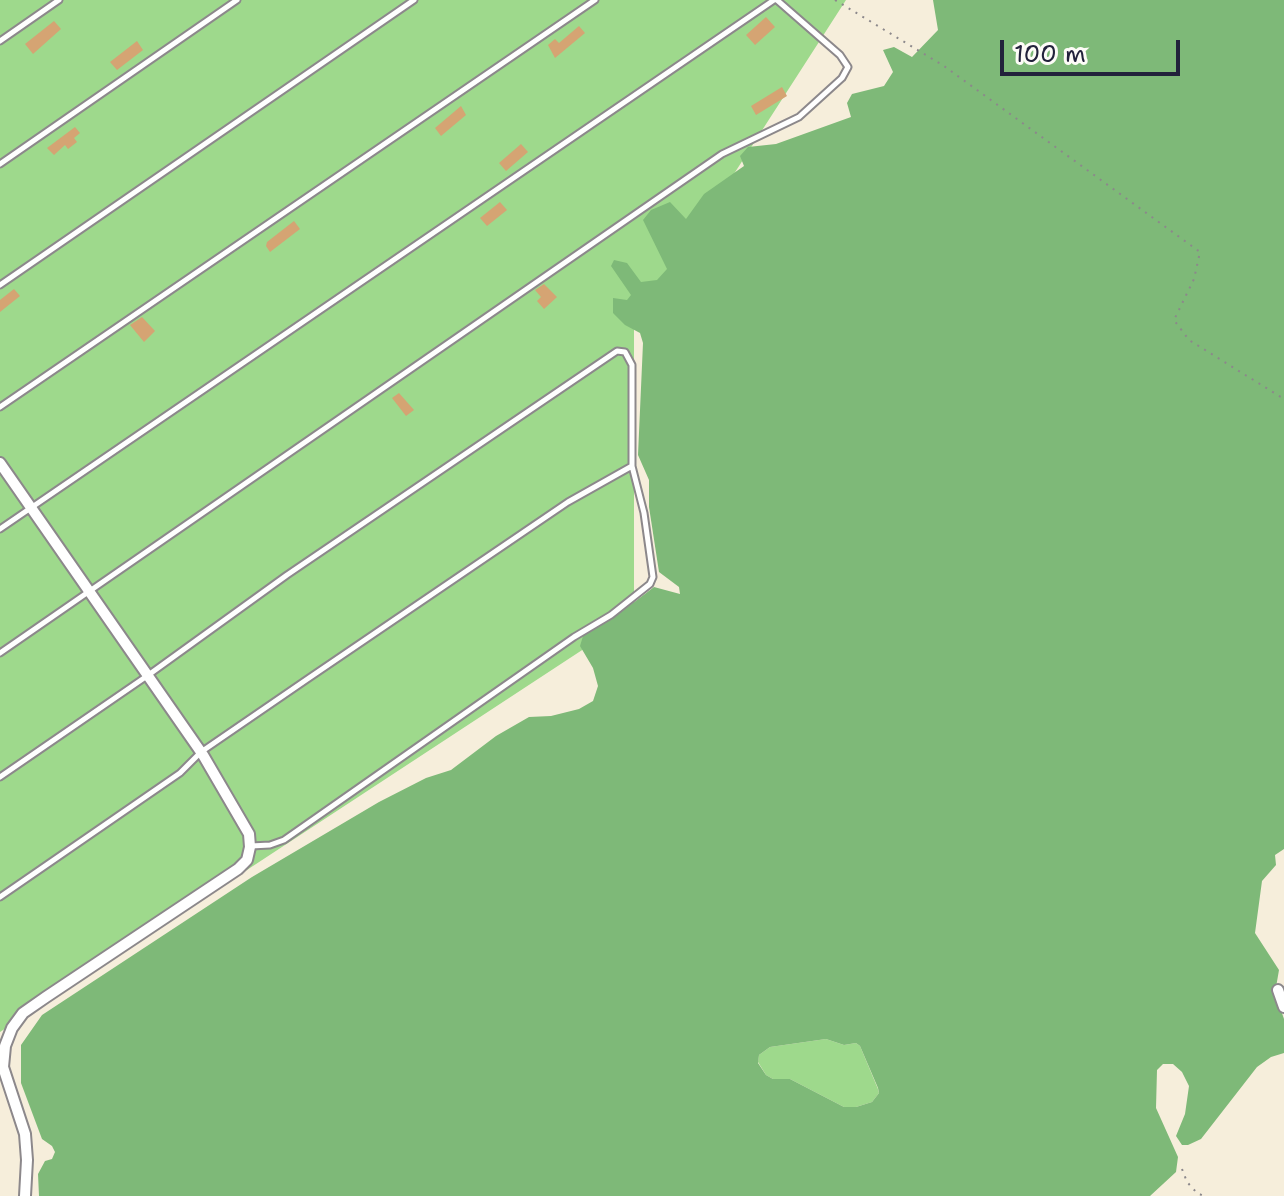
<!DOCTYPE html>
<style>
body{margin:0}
#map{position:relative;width:1284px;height:1196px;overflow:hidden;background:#f6eedb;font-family:"Shantell Sans",sans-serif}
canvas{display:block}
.scale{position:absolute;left:1000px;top:40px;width:180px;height:36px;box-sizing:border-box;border:4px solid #22223b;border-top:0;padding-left:10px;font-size:24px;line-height:28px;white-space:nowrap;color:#22223b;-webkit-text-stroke:6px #fdfcf7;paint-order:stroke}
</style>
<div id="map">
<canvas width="1284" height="1196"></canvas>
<div class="scale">100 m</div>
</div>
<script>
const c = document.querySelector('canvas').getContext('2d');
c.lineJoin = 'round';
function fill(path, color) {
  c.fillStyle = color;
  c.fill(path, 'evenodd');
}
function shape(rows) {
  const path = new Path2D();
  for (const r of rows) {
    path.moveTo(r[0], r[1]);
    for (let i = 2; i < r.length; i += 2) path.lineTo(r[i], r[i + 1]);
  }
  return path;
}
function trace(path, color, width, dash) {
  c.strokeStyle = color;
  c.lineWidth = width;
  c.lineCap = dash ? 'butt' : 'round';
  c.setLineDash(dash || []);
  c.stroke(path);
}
const green = shape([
 [0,0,846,0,634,329,634,616,0,1032],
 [826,1039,844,1045,856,1043,860,1046,878,1089,879,1093,872,1102,856,1107,844,1107,790,1079,773,1079,766,1075,758,1062,759,1055,770,1047]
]);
const forest = shape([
 [933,0,1284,0,1284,849,1275,855,1276,865,1262,881,1255,933,1279,970,1275,993,1284,1019,1284,1053,1271,1057,1257,1067,1201,1139,1188,1145,1182,1145,1176,1136,1185,1114,1189,1086,1182,1072,1173,1064,1163,1064,1157,1070,1156,1108,1178,1157,1176,1172,1150,1196,39,1196,38,1174,45,1161,52,1159,55,1152,52,1146,42,1139,21,1083,21,1045,42,1015,252,877,379,802,426,778,451,770,496,736,529,717,551,716,579,709,593,701,598,686,593,668,580,646,583,636,620,613,654,587,680,594,679,587,659,572,649,507,649,480,638,455,643,343,640,333,625,325,613,313,613,298,627,300,631,295,611,266,614,260,627,263,641,282,657,280,667,269,643,220,651,210,670,202,686,219,704,194,744,166,740,156,748,147,776,144,851,117,847,103,852,94,884,86,893,72,883,50,894,47,912,57,938,30],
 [826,1039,844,1045,856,1043,860,1046,878,1088,879,1093,872,1102,856,1107,844,1107,790,1079,773,1079,766,1075,758,1063,759,1055,770,1047]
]);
const building = shape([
 [766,17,775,27,755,45,746,35],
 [54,21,61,29,33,54,25,44],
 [579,26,585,33,555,58,548,45,555,39,559,43],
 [137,41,143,50,117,70,110,62],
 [782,87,787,96,756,115,751,106],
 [461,106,466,115,441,136,435,128],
 [75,127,80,133,74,138,77,142,68,149,65,145,54,155,47,148],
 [521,144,528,152,506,171,499,163],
 [500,202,507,210,487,226,480,218],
 [294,221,300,229,270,252,266,246,267,242],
 [544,284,557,297,544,309,537,301,541,297,535,290],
 [14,289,20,296,0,312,0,300],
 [142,317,155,331,144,342,130,325],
 [399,393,414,410,406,416,392,398]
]);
const path = shape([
 [835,0,944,66,1200,252,1194,279,1174,320,1189,340,1284,399],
 [1182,1169,1187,1182,1197,1193,1204,1196]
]);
const lane = shape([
 [0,41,59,0],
 [0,164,237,0],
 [0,285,414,0],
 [0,407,595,0],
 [0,529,774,0],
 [0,653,722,154,799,117,842,78,848,67,840,55,777,0],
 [0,777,147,676,287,575,617,351,625,352,632,365,632,466,644,513,653,577,650,584,611,615,574,637,284,840,270,845,251,846],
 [0,897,180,773,201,752,306,680,568,502,632,466]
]);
const street = shape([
 [0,463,203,755,249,834,250,847,247,860,238,869,46,997,23,1013,12,1028,5,1046,3,1067,25,1134,27,1160,25,1196],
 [1278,990,1284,1007]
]);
fill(green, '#9ed98c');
fill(forest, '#7eb978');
fill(building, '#d5a473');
trace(lane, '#8c888b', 9);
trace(street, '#8c888b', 14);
trace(path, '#8c888b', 2, [2, 6]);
trace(lane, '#fff', 5);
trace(street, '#fff', 10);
</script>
